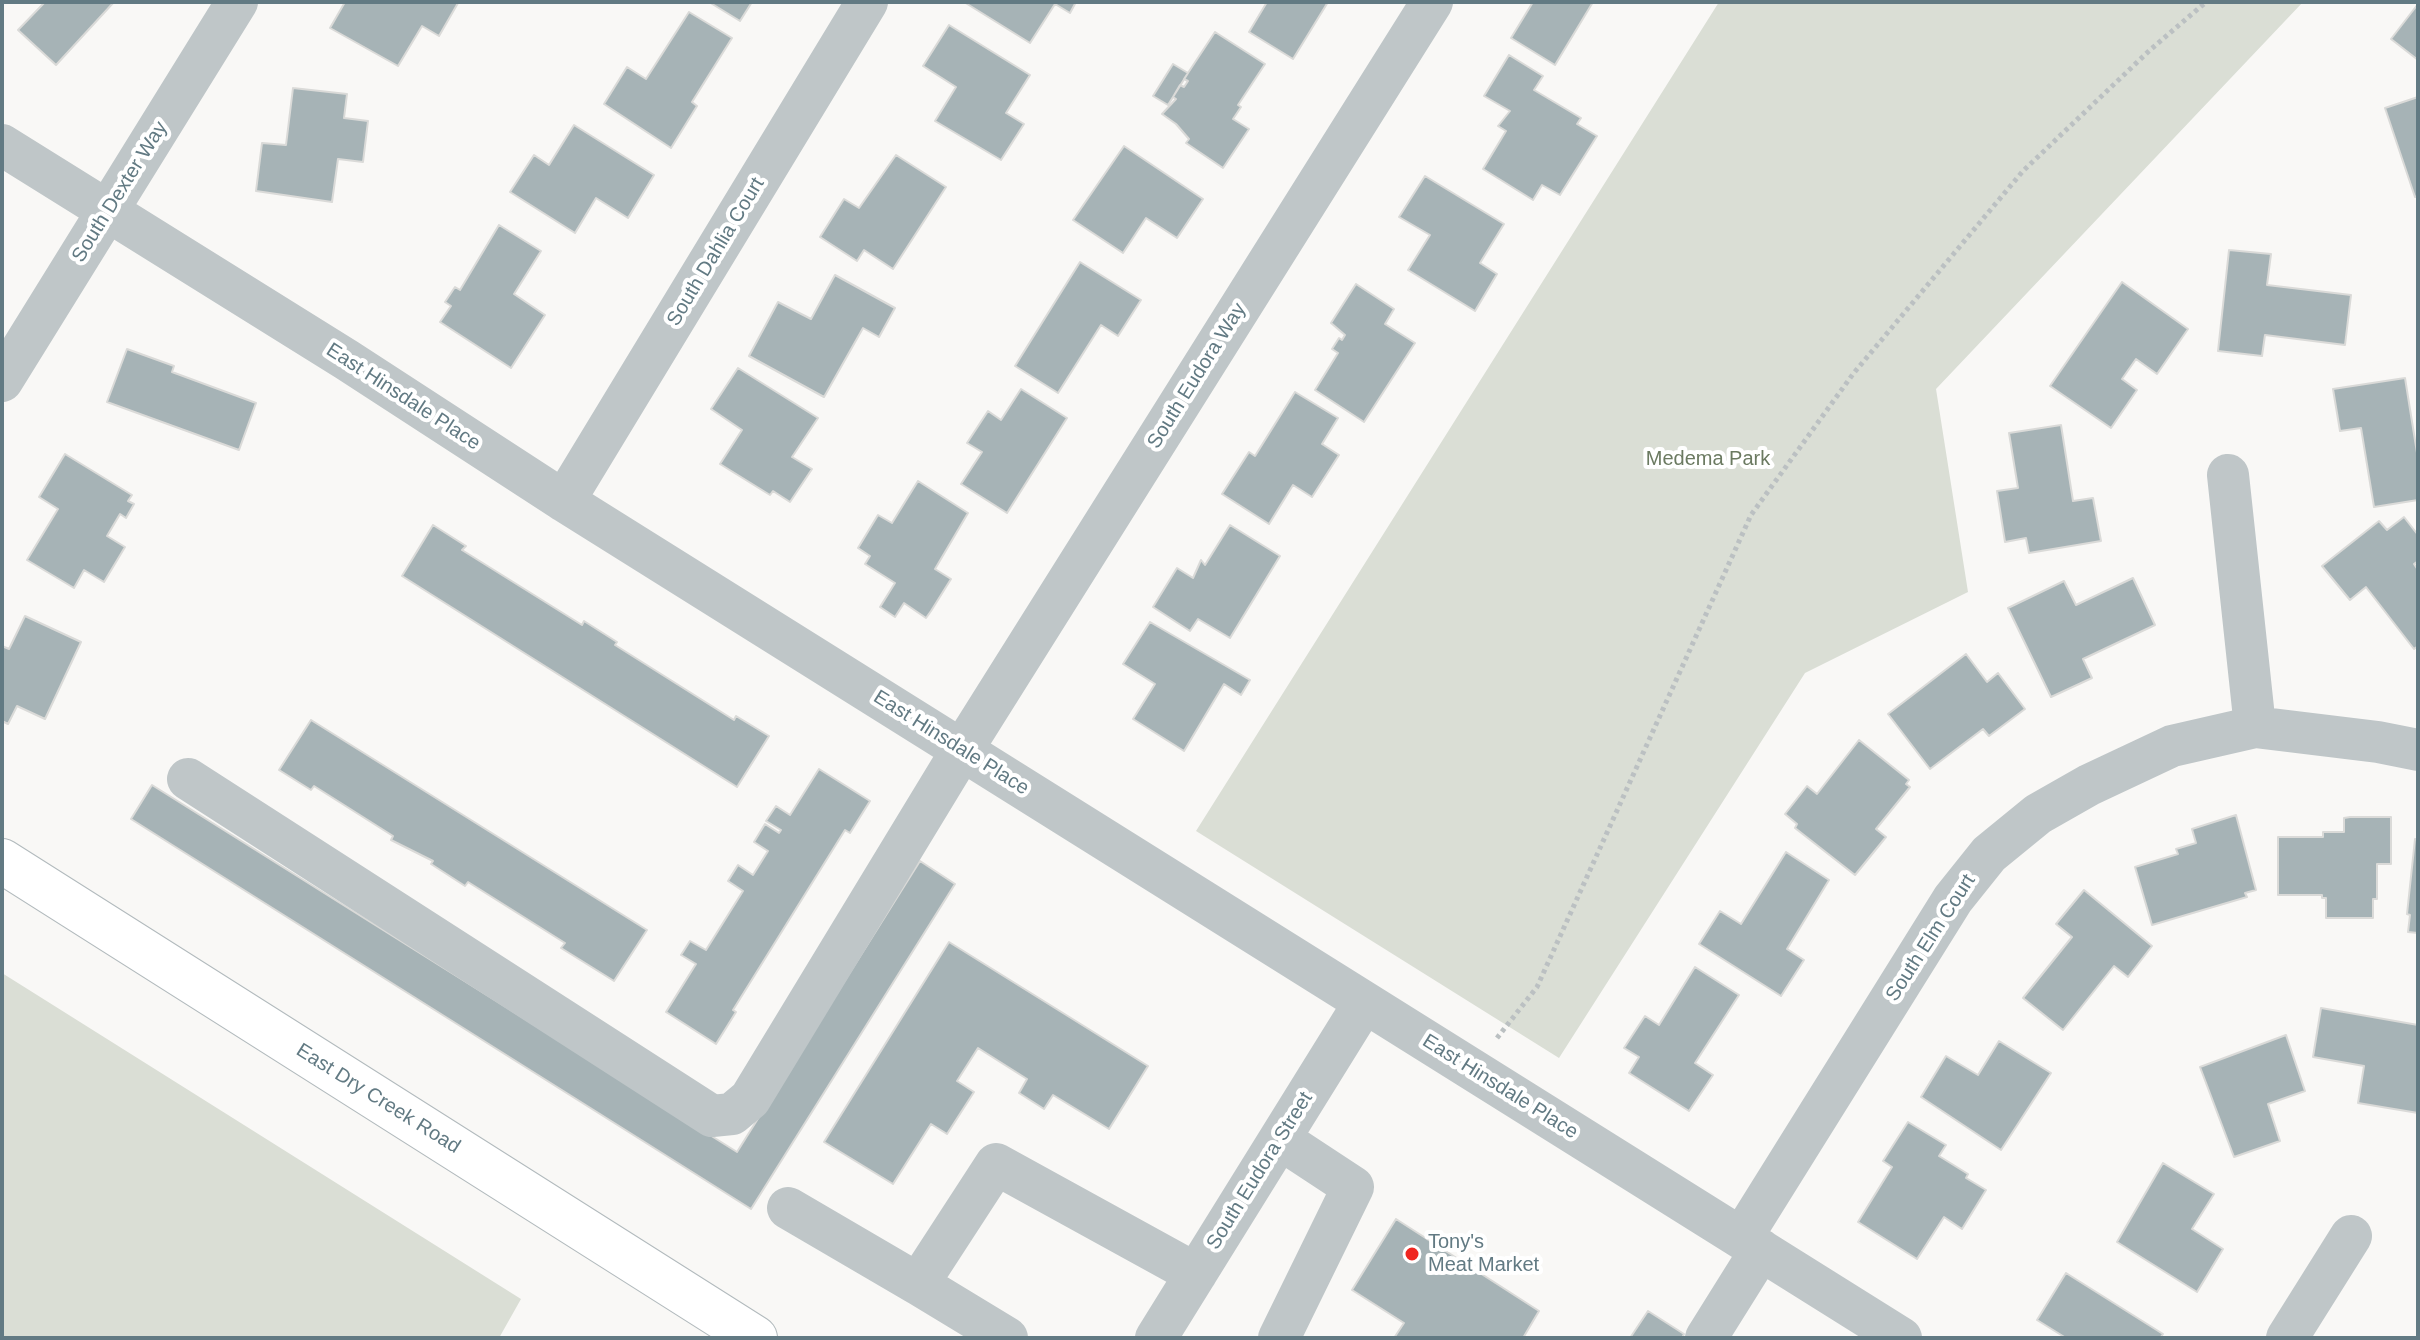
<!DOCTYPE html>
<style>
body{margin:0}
#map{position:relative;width:2420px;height:1340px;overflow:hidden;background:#f9f8f6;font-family:Arial,sans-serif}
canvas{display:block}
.frame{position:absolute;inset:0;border:4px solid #627a83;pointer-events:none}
</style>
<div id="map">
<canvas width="2420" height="1340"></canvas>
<div class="frame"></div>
</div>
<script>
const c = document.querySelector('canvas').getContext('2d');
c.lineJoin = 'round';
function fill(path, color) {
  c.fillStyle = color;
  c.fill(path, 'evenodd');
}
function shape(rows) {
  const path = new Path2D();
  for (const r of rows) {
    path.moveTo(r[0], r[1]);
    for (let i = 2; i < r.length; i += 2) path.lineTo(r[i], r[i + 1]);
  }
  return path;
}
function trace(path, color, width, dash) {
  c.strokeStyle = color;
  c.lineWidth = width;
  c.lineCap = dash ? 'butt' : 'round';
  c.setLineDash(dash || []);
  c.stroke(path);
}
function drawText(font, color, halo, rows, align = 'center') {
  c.font = font + ' Arial,sans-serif';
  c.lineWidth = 8;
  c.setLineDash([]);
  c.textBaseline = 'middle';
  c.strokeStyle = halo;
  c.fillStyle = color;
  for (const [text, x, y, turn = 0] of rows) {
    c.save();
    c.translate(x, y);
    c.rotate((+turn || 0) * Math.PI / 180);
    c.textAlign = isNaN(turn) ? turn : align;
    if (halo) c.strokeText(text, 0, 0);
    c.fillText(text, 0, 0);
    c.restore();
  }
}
const green = shape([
 [1719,2,2303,2,1936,389,1968,592,1805,673,1559,1058,1196,831],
 [2,973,521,1299,499,1338,2,1338]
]);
const building = shape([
 [45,2,114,2,56,65,18,30,45,2],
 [345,2,456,2,458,3,439,36,422,26,398,66,330,28,345,2],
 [709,2,752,2,740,21,709,2],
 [964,2,1076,2,1070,13,1055,4,1030,43,964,2],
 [1267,2,1328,2,1293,59,1249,32,1267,2],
 [1533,2,1593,2,1555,65,1511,38,1533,2],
 [2418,4,2418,60,2391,39,2418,4],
 [689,12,732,38,692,102,697,106,671,148,604,104,627,67,646,79,689,12],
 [949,25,1030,75,1006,113,1024,124,1001,160,935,121,956,87,923,66,949,25],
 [1215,32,1265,64,1238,105,1241,107,1233,119,1249,129,1223,168,1186,143,1189,139,1176,124,1162,114,1176,99,1173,97,1180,85,1184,87,1188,81,1184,79,1215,32],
 [1509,55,1543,76,1534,90,1581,118,1577,124,1597,136,1560,195,1542,185,1533,200,1483,169,1506,131,1498,126,1510,111,1484,96,1509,55],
 [1173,64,1188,73,1168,105,1153,96,1173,64],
 [293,88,347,94,344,118,368,121,363,162,338,159,332,202,256,191,262,143,286,145,293,88],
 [2418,97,2418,196,2415,197,2385,108,2418,97],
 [574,125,654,175,628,218,596,198,575,233,510,192,534,155,549,165,574,125],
 [1124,146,1203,199,1177,238,1146,218,1123,253,1073,220,1124,146],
 [896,155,946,187,893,269,864,250,857,261,820,237,844,199,859,208,896,155],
 [1425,176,1504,224,1480,263,1497,274,1475,311,1408,270,1430,235,1399,217,1425,176],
 [499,225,541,251,514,294,545,315,511,368,440,322,451,306,445,302,455,287,460,290,499,225],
 [2229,250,2271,254,2267,285,2351,295,2345,345,2265,335,2262,356,2218,351,2229,250],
 [1080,262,1141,300,1118,336,1101,325,1058,393,1015,366,1080,262],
 [835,275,895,308,879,337,863,328,824,397,749,356,778,302,811,319,835,275],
 [2122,282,2188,329,2157,374,2136,359,2122,379,2137,390,2111,428,2050,386,2122,282],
 [1356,284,1394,309,1385,324,1415,343,1364,422,1315,390,1338,353,1332,349,1339,338,1342,340,1345,335,1331,323,1356,284],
 [127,349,174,366,172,372,256,403,239,450,107,402,127,349],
 [738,368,818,418,792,457,812,469,790,502,773,491,770,495,720,464,742,430,711,409,738,368],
 [2405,378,2418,459,2418,500,2374,507,2361,428,2340,431,2333,389,2405,378],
 [1021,389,1067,418,1007,513,961,484,982,452,967,443,988,411,1001,420,1021,389],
 [1295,392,1338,418,1322,444,1339,455,1312,497,1293,485,1269,524,1222,494,1249,452,1255,456,1295,392],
 [2061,425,2073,501,2093,498,2101,541,2029,553,2026,538,2005,542,1997,491,2018,488,2009,433,2061,425],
 [65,454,132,495,128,501,134,504,126,518,120,514,107,536,125,547,104,582,84,570,74,588,27,560,58,509,39,497,65,454],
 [918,481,968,513,935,569,951,579,931,611,926,618,904,603,895,617,880,607,895,583,865,564,870,556,858,548,878,515,892,523,918,481],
 [2404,517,2418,535,2418,561,2414,564,2418,570,2418,646,2414,649,2366,587,2350,600,2322,566,2379,521,2387,530,2404,517],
 [433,525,466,546,462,550,582,625,584,621,617,642,615,645,734,720,736,716,769,736,737,787,402,576,433,525],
 [1230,525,1280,556,1230,638,1198,619,1190,631,1153,607,1177,568,1193,578,1201,560,1205,565,1230,525],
 [2133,578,2155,625,2083,659,2092,678,2051,697,2008,608,2064,581,2076,605,2133,578],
 [25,616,81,642,45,719,17,706,8,724,2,721,2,646,9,649,25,616],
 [1150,622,1250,680,1241,695,1224,684,1184,751,1133,719,1155,684,1123,664,1150,622],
 [1966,654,1987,682,1998,673,2025,709,1989,736,1983,729,1930,769,1888,714,1966,654],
 [311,720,647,930,614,981,561,948,565,943,468,882,465,886,431,864,433,861,391,840,393,836,314,786,311,790,279,770,311,720],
 [1859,740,1909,780,1906,784,1910,787,1876,829,1886,837,1855,875,1795,828,1797,824,1785,814,1807,786,1817,794,1859,740],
 [819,769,870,801,850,833,845,830,733,1010,736,1012,716,1044,666,1012,696,964,681,955,690,941,706,950,743,891,728,881,738,865,753,875,768,851,754,842,765,824,779,833,781,830,766,821,776,806,790,815,819,769],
 [152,785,737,1152,920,861,955,884,751,1209,131,819,152,785],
 [2236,815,2256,890,2245,893,2247,897,2152,925,2135,867,2178,854,2176,849,2196,843,2192,829,2236,815],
 [2350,817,2391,817,2391,864,2377,864,2377,899,2373,899,2373,918,2326,918,2326,898,2322,898,2322,895,2278,895,2278,837,2323,837,2323,832,2344,832,2344,818,2350,817],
 [2415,839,2418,840,2418,933,2408,932,2410,915,2407,914,2415,839],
 [1786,852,1829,880,1787,949,1804,960,1781,996,1699,944,1720,911,1741,924,1786,852],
 [2084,890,2152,946,2128,977,2114,966,2063,1030,2023,998,2072,937,2056,924,2084,890],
 [949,942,1148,1066,1109,1129,1053,1095,1044,1109,1019,1093,1027,1079,978,1048,957,1081,974,1092,947,1134,931,1124,893,1184,824,1142,949,942],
 [1695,967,1739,995,1695,1063,1713,1075,1689,1111,1629,1073,1639,1057,1624,1048,1645,1016,1659,1025,1695,967],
 [2321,1008,2418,1025,2418,1113,2358,1103,2364,1066,2313,1057,2321,1008],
 [2286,1035,2305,1091,2268,1104,2280,1141,2234,1157,2200,1067,2286,1035],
 [1999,1041,2051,1073,2001,1150,1921,1097,1946,1056,1978,1075,1999,1041],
 [1908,1122,1946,1145,1939,1156,1968,1174,1966,1178,1986,1190,1962,1229,1944,1217,1917,1259,1858,1222,1892,1167,1883,1161,1908,1122],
 [2163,1163,2214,1194,2192,1229,2223,1249,2197,1292,2117,1242,2163,1163],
 [1396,1219,1539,1311,1523,1338,1394,1338,1404,1323,1352,1290,1396,1219],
 [2066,1273,2163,1334,2160,1338,2066,1338,2037,1320,2066,1273],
 [1648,1311,1684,1334,1682,1338,1630,1338,1648,1311]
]);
const path = shape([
 [1497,1038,1537,987,1751,515,1853,374,2023,171,2150,50,2206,2]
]);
const minor = shape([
 [2,145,347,360,564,501,1901,1338],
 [2,381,237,2],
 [2228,475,2255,727],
 [564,501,867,2],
 [188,779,712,1116,732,1114,750,1099,962,750,1432,2],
 [788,1208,918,1284],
 [1742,1237,1953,899,1989,854,2038,814,2089,785,2172,746,2255,727,2378,742,2418,750],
 [1007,1338,918,1284,996,1164,1196,1274],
 [1156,1338,1364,1003],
 [1279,1338,1353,1187,1280,1139],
 [1706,1338,1761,1250],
 [2287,1338,2351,1236]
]);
const major = shape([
 [2,861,755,1338]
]);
const markers = [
 [1412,1254,8,"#ef2620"]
];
const streetNames = [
 ["South Dexter Way",120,192,-58],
 ["South Dahlia Court",716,252,-59],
 ["South Eudora Way",1197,376,-58],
 ["East Hinsdale Place",403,397,33],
 ["East Hinsdale Place",951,743,32],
 ["South Elm Court",1931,938,-57],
 ["East Hinsdale Place",1500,1087,32],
 ["East Dry Creek Road",378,1099,32],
 ["South Eudora Street",1260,1171,-58]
];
const parkNames = [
 ["Medema Park",1708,459]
];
const poiNames = [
 ["Tony's",1428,1242],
 ["Meat Market",1428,1265]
];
fill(green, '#daded5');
fill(building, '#a6b3b6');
trace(building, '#dadad8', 2);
trace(major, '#b2babd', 46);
trace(path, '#bbc0c2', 5, [4, 4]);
trace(minor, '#bfc6c8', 42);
trace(major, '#fff', 44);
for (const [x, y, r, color] of markers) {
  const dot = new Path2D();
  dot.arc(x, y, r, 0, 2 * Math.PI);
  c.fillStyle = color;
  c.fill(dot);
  trace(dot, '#fff', 3);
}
drawText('20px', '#627a83', '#fff', streetNames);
drawText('20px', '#6b7a61', '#fff', parkNames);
drawText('20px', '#627a83', '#fff', poiNames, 'left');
</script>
